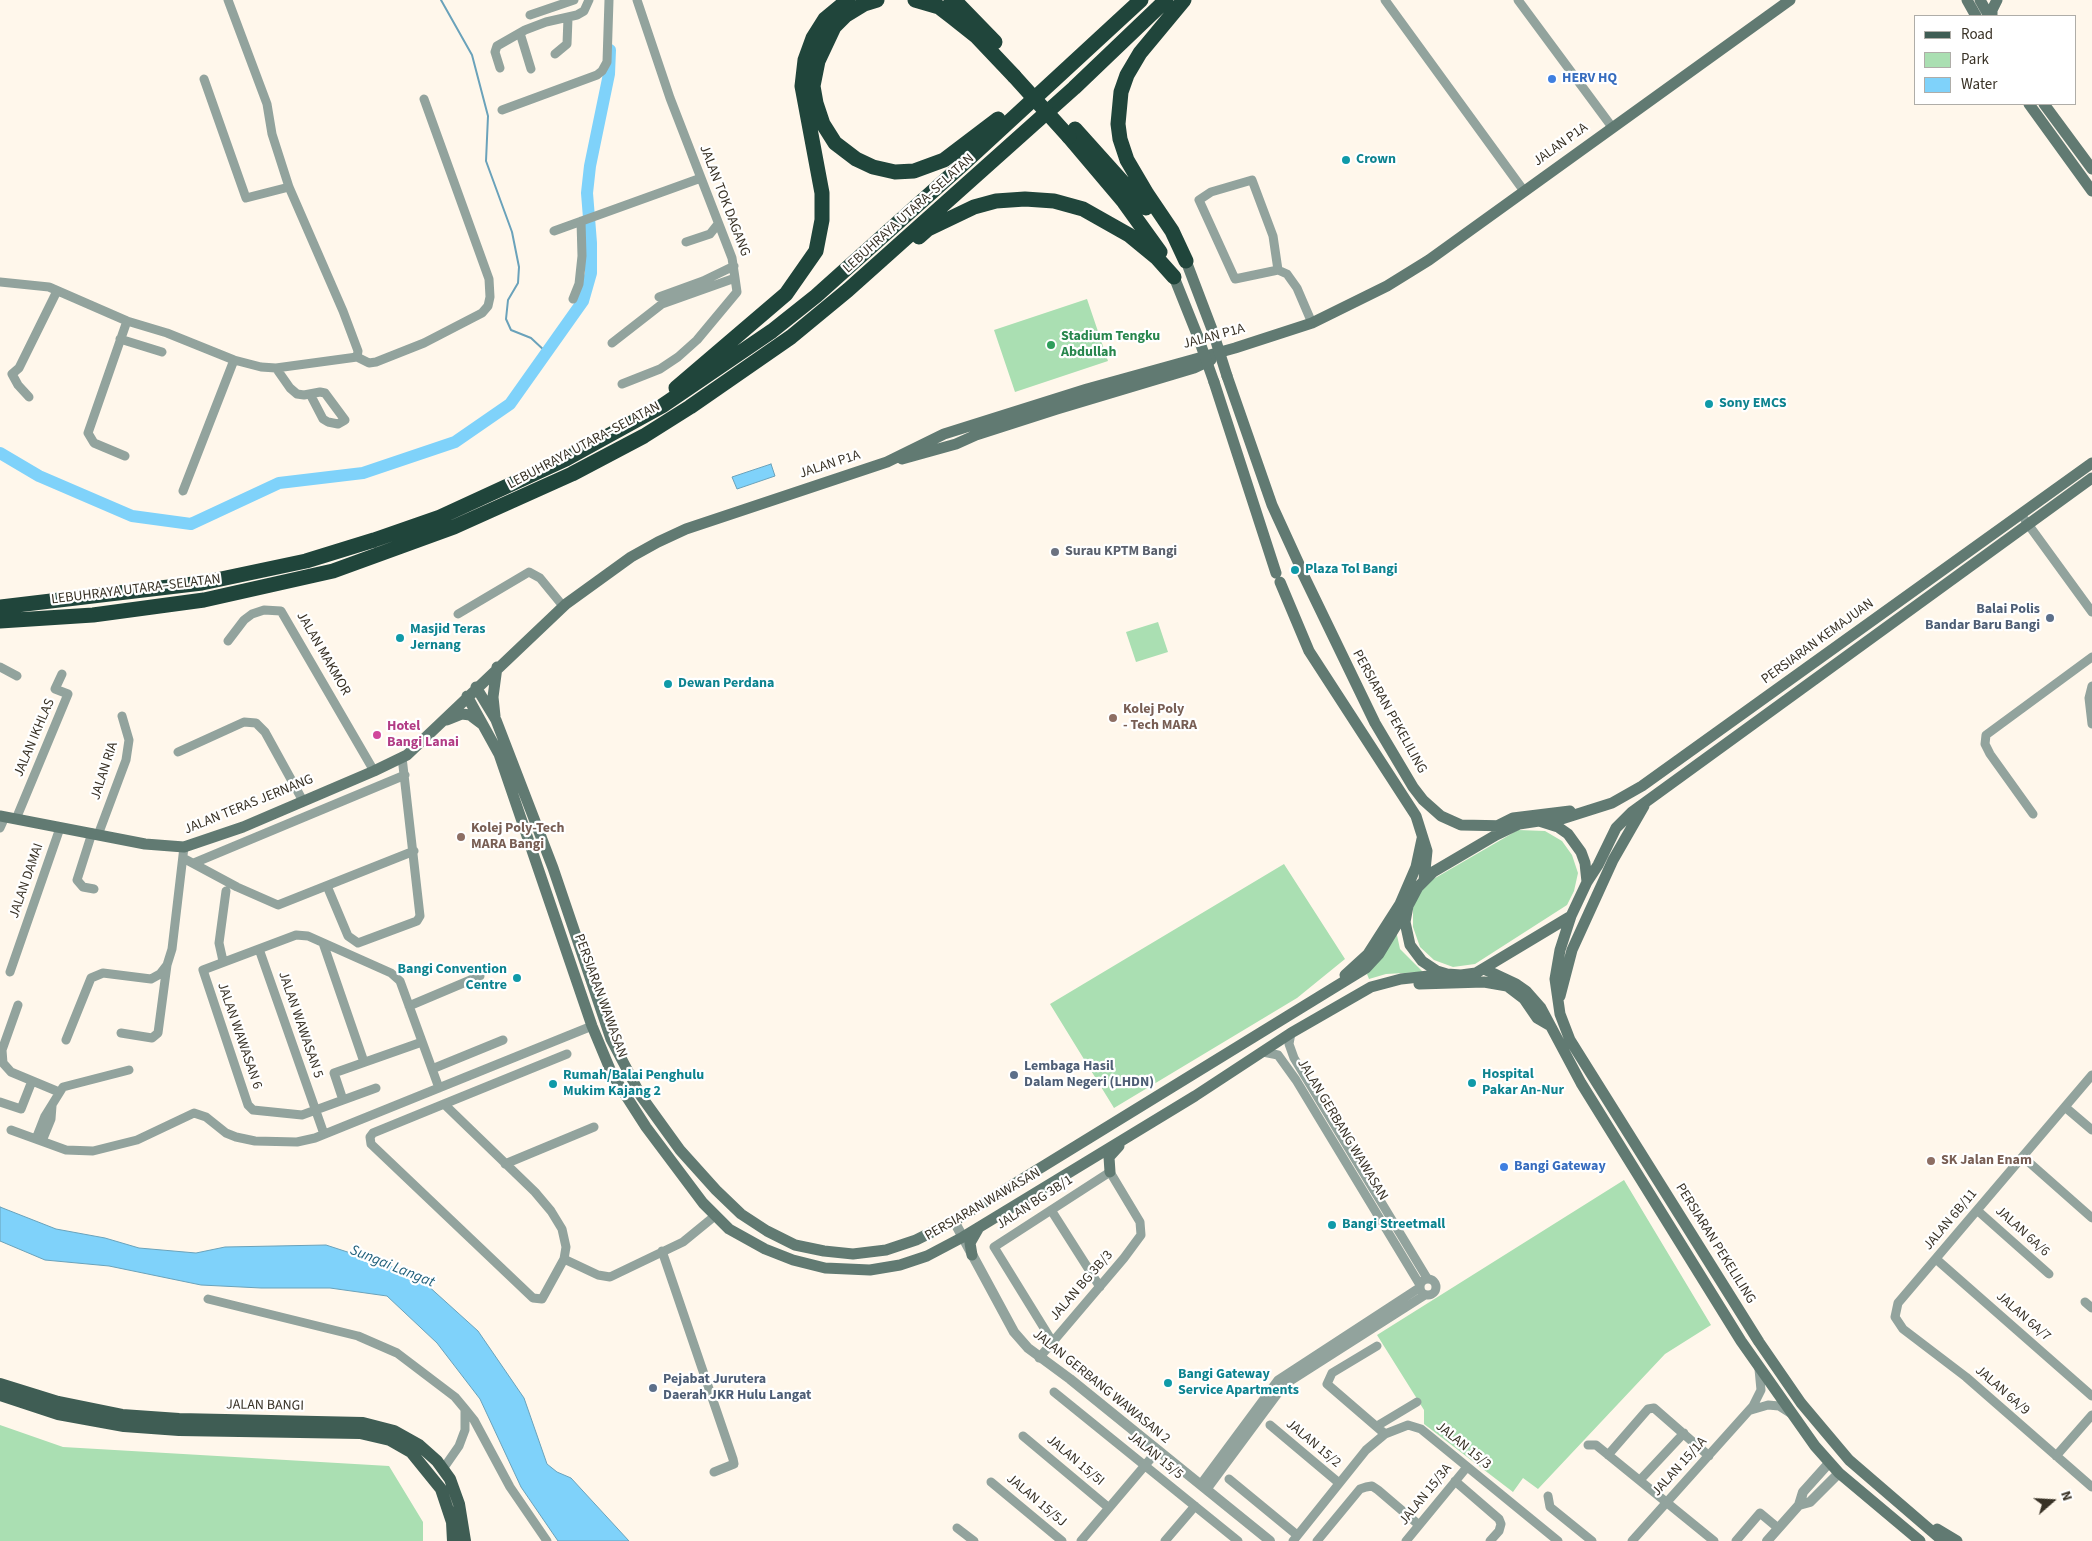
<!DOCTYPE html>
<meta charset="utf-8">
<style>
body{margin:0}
#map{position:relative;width:2092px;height:1541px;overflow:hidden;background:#fff7eb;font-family:"Source Sans 3",sans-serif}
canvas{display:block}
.legend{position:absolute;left:1914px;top:15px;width:162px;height:90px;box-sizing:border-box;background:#fff;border:1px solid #afada8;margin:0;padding:6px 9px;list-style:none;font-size:15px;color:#383125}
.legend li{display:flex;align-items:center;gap:10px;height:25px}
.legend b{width:25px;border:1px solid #afada8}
.north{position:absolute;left:2027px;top:1476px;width:50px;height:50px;-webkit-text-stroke:4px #fff;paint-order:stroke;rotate:71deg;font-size:14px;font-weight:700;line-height:20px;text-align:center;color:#383125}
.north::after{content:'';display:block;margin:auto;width:18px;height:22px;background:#383125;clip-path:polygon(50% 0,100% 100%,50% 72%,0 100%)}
</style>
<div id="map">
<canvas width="2092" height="1541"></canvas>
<ul class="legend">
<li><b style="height:6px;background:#3f5d54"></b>Road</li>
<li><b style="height:14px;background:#aadfb2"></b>Park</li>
<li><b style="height:14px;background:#7fd2fa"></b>Water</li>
</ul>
<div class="north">N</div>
</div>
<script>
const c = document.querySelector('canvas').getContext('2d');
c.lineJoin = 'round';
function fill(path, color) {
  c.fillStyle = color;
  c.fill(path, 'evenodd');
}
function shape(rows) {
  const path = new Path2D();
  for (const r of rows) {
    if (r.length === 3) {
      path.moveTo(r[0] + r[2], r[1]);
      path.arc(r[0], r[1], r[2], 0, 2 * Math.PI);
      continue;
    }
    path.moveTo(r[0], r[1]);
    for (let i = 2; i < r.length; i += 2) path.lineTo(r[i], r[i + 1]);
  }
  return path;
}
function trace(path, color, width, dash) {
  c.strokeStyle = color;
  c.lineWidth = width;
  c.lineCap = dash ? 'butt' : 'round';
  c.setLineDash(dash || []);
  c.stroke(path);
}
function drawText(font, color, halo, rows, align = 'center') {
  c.font = font + ' "Source Sans 3",sans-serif';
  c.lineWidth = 4.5;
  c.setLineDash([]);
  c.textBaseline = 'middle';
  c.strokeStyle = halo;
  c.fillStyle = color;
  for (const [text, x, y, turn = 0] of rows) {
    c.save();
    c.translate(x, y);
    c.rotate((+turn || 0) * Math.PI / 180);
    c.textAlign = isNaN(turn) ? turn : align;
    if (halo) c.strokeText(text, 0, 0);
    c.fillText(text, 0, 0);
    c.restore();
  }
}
const green = shape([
 [1087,299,1108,361,1015,392,994,330],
 [1158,622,1168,652,1136,662,1126,632],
 [1518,830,1545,831,1562,841,1572,855,1578,873,1574,891,1567,905,1475,964,1453,967,1434,960,1420,947,1413,927,1413,908,1420,892,1430,881],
 [1284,864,1345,959,1297,998,1114,1108,1050,1004],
 [1395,926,1400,949,1423,972,1386,974,1369,979,1367,974,1376,963],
 [1624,1180,1711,1325,1665,1354,1538,1489,1523,1478,1513,1492,1424,1424,1424,1410,1377,1335],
 [0,1425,63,1447,389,1466,423,1522,423,1541,0,1541]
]);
const water = shape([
 [771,464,775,476,737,489,732,477,771,464],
 [0,1207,56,1229,105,1238,139,1248,196,1253,225,1247,326,1245,415,1274,478,1331,524,1398,547,1464,557,1472,571,1478,629,1541,558,1541,521,1487,480,1399,437,1343,387,1296,330,1288,261,1288,201,1285,109,1266,45,1260,0,1241,0,1207]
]);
const stream = shape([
 [441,0,472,55,488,116,486,161,512,232,519,267,518,283,508,300,506,319,511,330,531,338,546,352]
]);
const river = shape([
 [0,453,39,476,132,516,191,524,279,483,363,473,455,442,510,404,583,301,591,273,591,243,587,193,590,166,609,74,610,50]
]);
const minor = shape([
 [228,0,267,104,272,134,289,187,343,311,358,351,357,357],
 [1385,0,1524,191],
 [1518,0,1612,127],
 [530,15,574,0],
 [520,33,531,69],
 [555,54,567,44,568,18],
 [500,68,495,52,497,46,525,30,546,22,577,15,584,11,589,0],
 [204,79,246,198,289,187],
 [502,110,597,75,602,71,607,62,609,0],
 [554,231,701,178],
 [686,242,710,234,718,224],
 [1278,270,1273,236,1252,180,1211,192,1199,200,1235,279,1278,270,1287,274,1297,288,1312,323],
 [0,282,49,287,127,321,167,333,234,360,261,367,276,368,357,357,369,363,376,362,424,343,482,313,488,306,490,297,489,279,424,99],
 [659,297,703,281,734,266],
 [573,299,579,284,582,256,581,221],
 [120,339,162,352],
 [612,343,662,304,735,278,732,258,670,98,637,0],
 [276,368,290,388,297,394,304,395,320,392,325,393,345,420,338,424,328,422,323,419,310,394],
 [622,384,660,369,678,357,697,340,737,292,735,278],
 [29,397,18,385,12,374,19,368,57,291],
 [125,456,94,443,88,433,127,321],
 [183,491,234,360],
 [2025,520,2092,612],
 [458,614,529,572,540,578,563,606],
 [228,641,244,620,252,614,264,610,281,611,374,771],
 [0,667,17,676],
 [2092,686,2089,698,2092,724],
 [178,752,244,722,256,723,265,732,303,801],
 [2033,814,1990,754,1985,744,1986,735,2092,657],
 [16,819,68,694,55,689,62,674],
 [0,828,5,817],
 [92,833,77,880,83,887,94,889],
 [98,835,126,760,129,740,122,716],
 [183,858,237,887,278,905,414,851],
 [194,863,405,775],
 [327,886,348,936,358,943,417,921,420,916,402,757],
 [323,943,364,1062],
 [259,949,324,1134],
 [223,961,219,943,226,891],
 [10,972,60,828],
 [18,1005,2,1050,3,1063,11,1072,59,1092],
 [409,1006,480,976],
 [121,1033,152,1038,158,1033,167,965],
 [1291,1033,1289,1044,1294,1058,1427,1278],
 [66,1040,91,978,103,973,151,979,160,974,167,965,172,949,184,847],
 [1263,1052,1278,1055,1296,1080,1420,1285],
 [432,1069,503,1040],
 [2092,1075,1898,1303,1895,1317,1903,1329,1966,1377,2092,1487],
 [376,1088,302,1115,253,1110,248,1105,203,970,296,935,308,936,391,973,400,981,439,1088],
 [343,1100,334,1073,422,1042],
 [0,1102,21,1109,32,1081],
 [444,1104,535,1192,551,1211,562,1229,566,1247,564,1259,542,1299,533,1298,371,1144,370,1137,373,1133,444,1104],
 [444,1104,567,1054],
 [2065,1107,2092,1130],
 [11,1130,66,1150,93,1151,137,1140,194,1113,206,1117,226,1133,236,1137,255,1141,297,1142,315,1138,592,1026],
 [36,1139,45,1116,63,1087,129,1070],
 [42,1141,51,1119,52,1106],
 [2023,1157,2092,1218],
 [505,1164,594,1127],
 [1051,1210,1100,1287],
 [1978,1211,2049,1274],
 [662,1251,733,1459,734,1464,714,1472],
 [564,1259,598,1275,610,1277,683,1242,716,1215],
 [1936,1259,2092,1396],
 [1428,1287,8],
 [208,1299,358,1336,397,1353,455,1397,465,1409,474,1420,510,1487,547,1541],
 [2085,1302,2092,1308],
 [1377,1346,1332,1373,1327,1384,1385,1434],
 [1039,1358,1124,1258,1141,1235,1140,1222,1110,1172,994,1247,1052,1341],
 [1054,1392,1238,1541],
 [1751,1410,1768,1405,1779,1406,1790,1413],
 [1270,1425,1339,1483],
 [1377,1426,1417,1402],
 [1023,1436,1109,1508],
 [1588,1445,1596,1445,1714,1541],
 [1608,1455,1648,1409,1654,1408,1709,1456],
 [2056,1456,2092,1415],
 [443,1469,459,1446,465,1430,465,1409],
 [1229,1479,1297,1535],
 [1640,1480,1684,1433],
 [1455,1481,1499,1519,1501,1524,1499,1531,1490,1541],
 [991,1482,1062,1541],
 [1201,1484,1278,1380,1419,1288],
 [1207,1489,1284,1385,1425,1295],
 [1548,1496,1550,1507,1592,1541],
 [957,1528,974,1541],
 [1081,1541,1158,1450],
 [1165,1541,1195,1506],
 [1293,1541,1366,1450,1385,1434,1408,1425,1421,1429,1558,1541],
 [1317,1541,1360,1489,1366,1487,1372,1486,1378,1490,1419,1525],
 [1406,1541,1467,1467],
 [1632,1541,1753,1406,1761,1390,1759,1369],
 [1736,1541,1760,1513,1778,1528]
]);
const tertiary = shape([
 [954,1221,1014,1332,1028,1348,1070,1379,1270,1541],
 [1799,1505,1803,1492,1829,1463],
 [1767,1541,1799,1505,1810,1502,1839,1473]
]);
const secondary = shape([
 [1967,0,1976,16],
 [1980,0,1989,16],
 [1992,16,1992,10,1997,0],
 [2029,104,2092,191],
 [2044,104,2092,169],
 [1186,261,1213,332],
 [1174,277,1198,337],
 [1227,376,1272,505,1299,564],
 [1214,382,1276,573],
 [902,459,956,444,976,435,1057,409,1194,368,1211,360],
 [1302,572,1375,723,1413,787,1423,800,1441,816,1461,825,1510,826],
 [1280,582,1309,651,1416,816,1427,851,1424,880],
 [476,687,496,720,553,868,611,1039,641,1096,680,1150,716,1190,741,1214,767,1231,795,1245,824,1251,853,1254,886,1250,916,1240,954,1221,1366,968,1379,954,1408,906],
 [467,696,499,754,592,1026,612,1074,646,1127,703,1203,729,1229,765,1249,793,1260,825,1268,870,1270,900,1265,927,1256,963,1237,1195,1096,1291,1033,1371,987,1401,979,1447,974],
 [495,716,493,697,497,667],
 [447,720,462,714,470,715,482,724],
 [0,816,145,844,184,847,243,827,374,771,407,755,566,604,631,557,658,542,686,529,887,462,944,434,1087,389,1235,348,1312,323,1387,286,1429,260,1790,0],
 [1539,821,1558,827,1568,834,1581,852,1585,863,1587,882,1571,916,1476,973,1461,975,1447,974,1437,971,1422,961,1410,945,1405,922,1408,906,1418,887,1433,872,1496,835,1519,824,1539,821],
 [1549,823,1612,803,1642,786,2092,463],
 [1499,825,1513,818,1570,811],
 [1587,882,1598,865,1616,828,1632,812,2092,478],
 [1571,916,1560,950,1555,979,1560,1014,1570,1040,1759,1342,1801,1403,1849,1460,1943,1541],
 [1484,969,1516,984,1526,991,1541,1008,1581,1083,1741,1341,1815,1446,1839,1473,1920,1541],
 [1345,975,1368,954,1400,904,1416,867,1422,839],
 [1419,984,1484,982,1507,986,1524,999,1537,1018,1549,1025],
 [1560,996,1572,950,1613,860,1644,806],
 [1110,1172,1109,1157,1119,1146],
 [972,1255,970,1243,978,1229],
 [1937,1529,1957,1541]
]);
const primary = shape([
 [0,1384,58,1402,122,1415,179,1419,363,1423,394,1431,419,1445,437,1461,450,1479,459,1504,465,1541],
 [0,1395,58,1414,124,1426,179,1430,360,1433,390,1440,411,1452,441,1489,452,1522,453,1541]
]);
const motorway = shape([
 [877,0,864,4,846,15,834,27,818,61,813,86,816,103,823,124,835,143,856,159,873,167,895,172,914,171,944,160,998,119],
 [915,0,939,7,952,17,977,37,1014,76],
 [951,0,960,6,995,42],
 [1184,0,1140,53,1127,75,1121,92,1118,124,1120,139,1127,160,1147,194,1172,231,1186,261],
 [1075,129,1146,208],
 [1069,137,1124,202,1160,252],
 [919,237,928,229,974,207,996,201,1025,199,1054,201,1083,209,1129,235,1157,258,1174,277],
 [676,388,786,294,816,251,822,220,822,193,802,86,805,60,813,38,825,19,848,0],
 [0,607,202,583,306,561,374,540,440,517,566,459,662,406,772,331,816,296,961,166,1141,0],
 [0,621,93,615,204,600,333,571,454,527,572,474,644,436,690,407,791,337,848,290,1074,88,1166,0]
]);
const secondaryBridge = shape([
 [1213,332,1227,376],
 [1198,337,1214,382]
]);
const motorwayBridge = shape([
 [1014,76,1069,137]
]);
const markers = [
 [1552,79,5,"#3f7fe0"],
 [1346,160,5,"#0f9aa8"],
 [1051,345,5,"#2e9e5b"],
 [1709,404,5,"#0f9aa8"],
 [1055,552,5,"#6b7280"],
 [1295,570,5,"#0f9aa8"],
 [2050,618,5,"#5c6f8a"],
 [400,638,5,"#0f9aa8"],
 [668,684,5,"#0f9aa8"],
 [1113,718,5,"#8d6e63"],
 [377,735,5,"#d1479c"],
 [461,837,5,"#8d6e63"],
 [517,978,5,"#0f9aa8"],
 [1014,1075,5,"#5c6f8a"],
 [1472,1083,5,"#0f9aa8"],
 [553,1084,5,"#0f9aa8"],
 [1931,1161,5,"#8d6e63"],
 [1504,1167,5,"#3f7fe0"],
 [1332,1225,5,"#0f9aa8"],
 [1168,1383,5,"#0f9aa8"],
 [653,1388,5,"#5c6f8a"]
];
const shopNames = [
 ["HERV HQ",1562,79],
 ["Bangi Gateway",1514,1167]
];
const streetNames = [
 ["JALAN P1A",1561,145,-36],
 ["JALAN TOK DAGANG",724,201,69],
 ["LEBUHRAYA UTARA–SELATAN",909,214,-42],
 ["JALAN P1A",1214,337,-15],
 ["LEBUHRAYA UTARA–SELATAN",584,446,-28],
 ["JALAN P1A",830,465,-18],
 ["LEBUHRAYA UTARA–SELATAN",136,590,-7],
 ["PERSIARAN KEMAJUAN",1818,642,-36],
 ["JALAN MAKMOR",323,654,60],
 ["PERSIARAN PEKELILING",1389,712,61],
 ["JALAN IKHLAS",35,738,-67],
 ["JALAN RIA",105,771,-72],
 ["JALAN TERAS JERNANG",249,805,-22],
 ["JALAN DAMAI",27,881,-71],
 ["PERSIARAN WAWASAN",600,996,70],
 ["JALAN WAWASAN 5",300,1025,71],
 ["JALAN WAWASAN 6",239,1036,71],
 ["JALAN GERBANG WAWASAN",1342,1130,59],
 ["JALAN BG 3B/1",1035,1203,-33],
 ["PERSIARAN WAWASAN",983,1205,-30],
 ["JALAN 6B/11",1951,1220,-50],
 ["JALAN 6A/6",2022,1232,42],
 ["PERSIARAN PEKELILING",1715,1244,58],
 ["JALAN BG 3B/3",1082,1286,-49],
 ["JALAN 6A/7",2023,1317,41],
 ["JALAN GERBANG WAWASAN 2",1101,1387,39],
 ["JALAN 6A/9",2002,1391,41],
 ["JALAN BANGI",265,1406,1],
 ["JALAN 15/2",1313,1444,40],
 ["JALAN 15/3",1463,1446,39],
 ["JALAN 15/5",1155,1456,39],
 ["JALAN 15/5I",1075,1461,40],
 ["JALAN 15/1A",1680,1467,-48],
 ["JALAN 15/3A",1426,1495,-51],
 ["JALAN 15/5J",1036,1501,40]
];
const cultureNames = [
 ["Crown",1356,160],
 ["Sony EMCS",1719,404],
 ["Plaza Tol Bangi",1305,570],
 ["Masjid Teras",410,630],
 ["Jernang",410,646],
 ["Dewan Perdana",678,684],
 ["Bangi Convention",507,970,"right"],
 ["Centre",507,986,"right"],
 ["Hospital",1482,1075],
 ["Pakar An-Nur",1482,1091],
 ["Rumah/Balai Penghulu",563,1076],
 ["Mukim Kajang 2",563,1092],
 ["Bangi Streetmall",1342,1225],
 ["Bangi Gateway",1178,1375],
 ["Service Apartments",1178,1391]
];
const leisureNames = [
 ["Stadium Tengku",1061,337],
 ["Abdullah",1061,353]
];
const worshipNames = [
 ["Surau KPTM Bangi",1065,552]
];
const serviceNames = [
 ["Balai Polis",2040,610,"right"],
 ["Bandar Baru Bangi",2040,626,"right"],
 ["Lembaga Hasil",1024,1067],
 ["Dalam Negeri (LHDN)",1024,1083],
 ["Pejabat Jurutera",663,1380],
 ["Daerah JKR Hulu Langat",663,1396]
];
const educationNames = [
 ["Kolej Poly",1123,710],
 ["- Tech MARA",1123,726],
 ["Kolej Poly-Tech",471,829],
 ["MARA Bangi",471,845],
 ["SK Jalan Enam",1941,1161]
];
const hotelNames = [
 ["Hotel",387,727],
 ["Bangi Lanai",387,743]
];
const waterNames = [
 ["Sungai Langat",392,1267,22]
];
fill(green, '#aadfb2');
fill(water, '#7fd2fa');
trace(water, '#6aa2ba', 1);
trace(stream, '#6aa2ba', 2);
trace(river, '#7fd2fa', 12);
trace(minor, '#92a39d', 9);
trace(tertiary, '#92a39d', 10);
trace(secondary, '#617a72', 11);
trace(primary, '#3f5d54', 12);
trace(motorway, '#20453b', 15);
trace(secondaryBridge, '#617a72', 11);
trace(motorwayBridge, '#20453b', 15);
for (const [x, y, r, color] of markers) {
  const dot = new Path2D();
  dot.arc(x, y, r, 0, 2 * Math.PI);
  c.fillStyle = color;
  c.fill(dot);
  trace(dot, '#fff', 2);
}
drawText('bold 14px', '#366cbe', '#fff', shopNames, 'left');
drawText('14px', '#383125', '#fff', streetNames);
drawText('bold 14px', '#0d838f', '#fff', cultureNames, 'left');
drawText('bold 14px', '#27864d', '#fff', leisureNames, 'left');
drawText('bold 14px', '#5b616d', '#fff', worshipNames, 'left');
drawText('bold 14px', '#4e5e75', '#fff', serviceNames, 'left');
drawText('bold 14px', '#785e54', '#fff', educationNames, 'left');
drawText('bold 14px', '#b23c85', '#fff', hotelNames, 'left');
drawText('italic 15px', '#1f5f7a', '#fff', waterNames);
</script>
